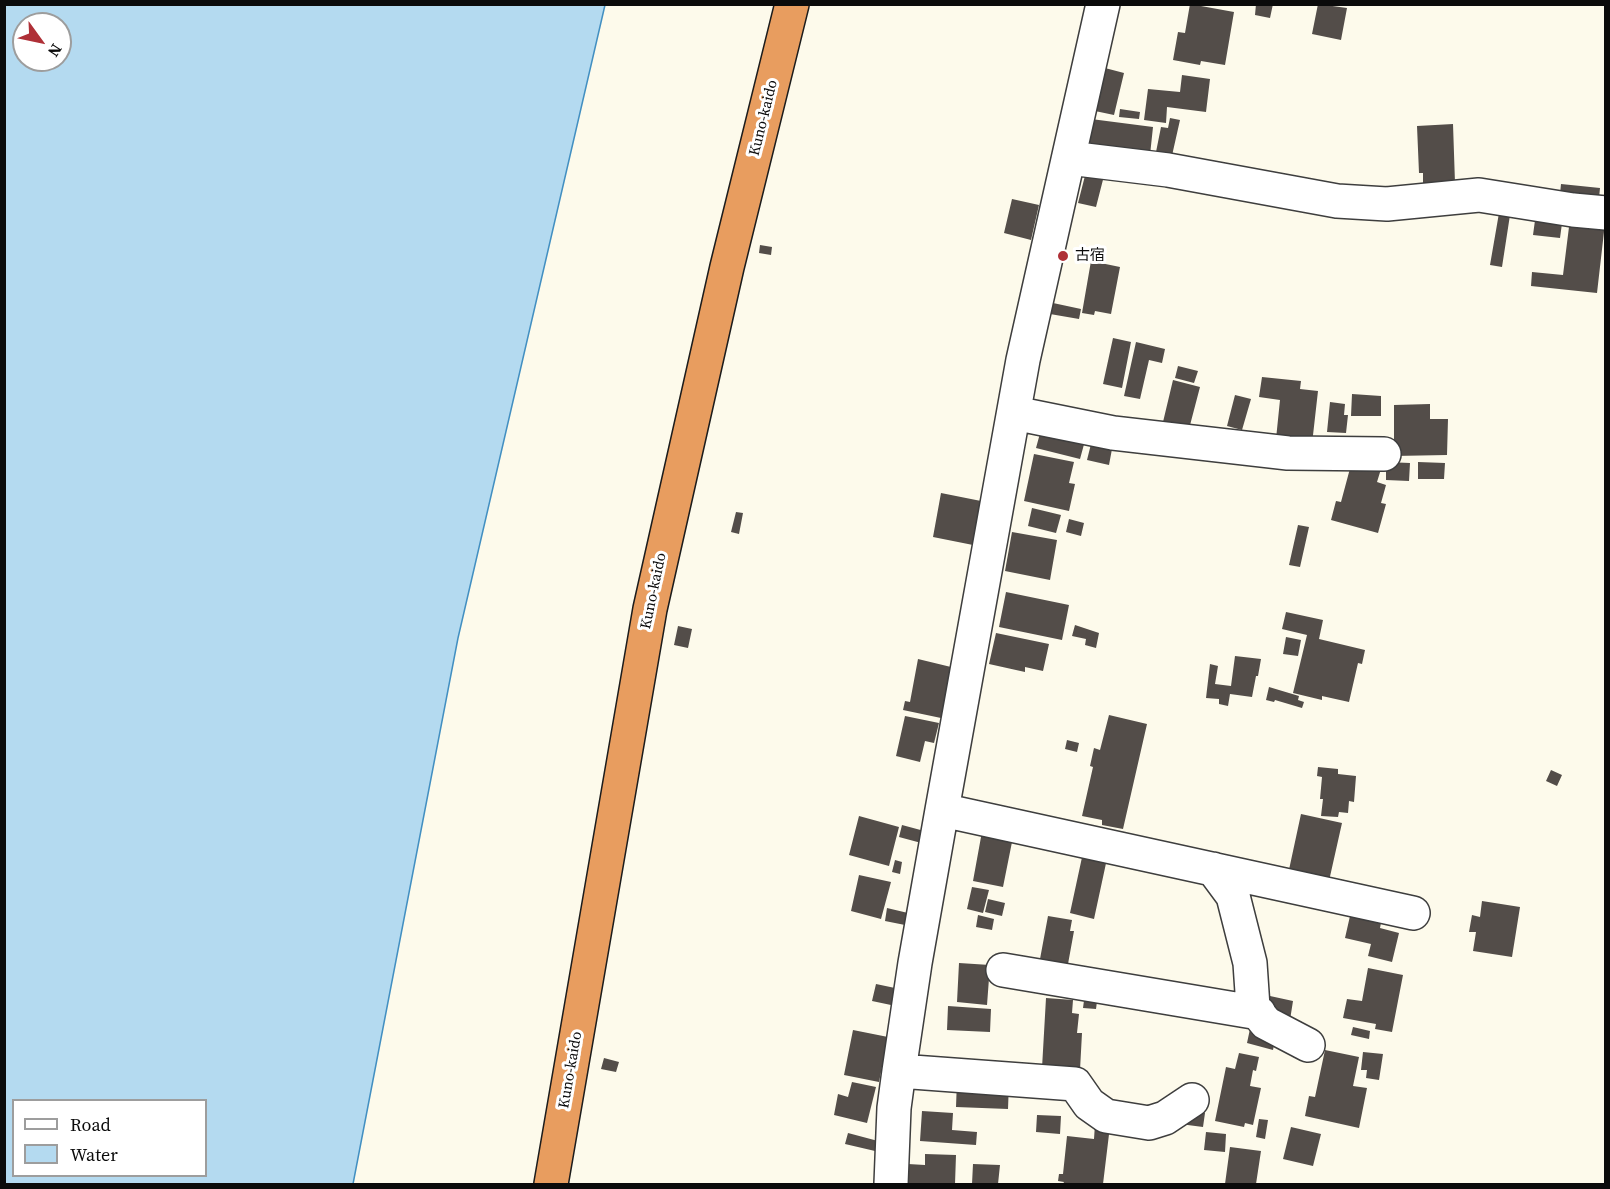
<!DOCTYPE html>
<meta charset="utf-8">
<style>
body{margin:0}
#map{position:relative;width:1610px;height:1189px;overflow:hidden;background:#fdfaeb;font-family:"Source Serif 4",serif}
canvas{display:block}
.frame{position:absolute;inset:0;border:6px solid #0b0b0b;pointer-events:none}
.legend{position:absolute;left:12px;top:1099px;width:195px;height:78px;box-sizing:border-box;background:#fff;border:2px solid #9d9d9d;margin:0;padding:8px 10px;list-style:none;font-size:18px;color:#0b0b0b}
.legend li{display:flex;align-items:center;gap:12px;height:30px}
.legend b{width:30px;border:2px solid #9d9d9d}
.north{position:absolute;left:12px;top:12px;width:60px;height:60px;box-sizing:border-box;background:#fff;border:2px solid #9d9d9d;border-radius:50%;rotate:123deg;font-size:16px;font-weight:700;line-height:24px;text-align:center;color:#0b0b0b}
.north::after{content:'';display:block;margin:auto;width:21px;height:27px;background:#af3037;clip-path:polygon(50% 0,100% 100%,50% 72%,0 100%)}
</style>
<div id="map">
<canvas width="1610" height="1189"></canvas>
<div class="frame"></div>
<ul class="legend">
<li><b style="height:8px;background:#fff"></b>Road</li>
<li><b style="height:16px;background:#b4daf0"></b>Water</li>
</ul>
<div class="north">N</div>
</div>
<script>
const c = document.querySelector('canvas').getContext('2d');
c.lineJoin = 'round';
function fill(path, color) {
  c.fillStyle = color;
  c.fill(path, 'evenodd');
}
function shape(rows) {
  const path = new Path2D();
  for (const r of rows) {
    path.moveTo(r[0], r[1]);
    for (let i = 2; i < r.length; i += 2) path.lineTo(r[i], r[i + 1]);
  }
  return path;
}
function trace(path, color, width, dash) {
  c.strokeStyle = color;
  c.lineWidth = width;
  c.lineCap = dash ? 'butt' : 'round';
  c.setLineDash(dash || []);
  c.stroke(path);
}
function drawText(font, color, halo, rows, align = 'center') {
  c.font = font + ' "Source Serif 4","Noto Sans JP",serif';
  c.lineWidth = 6;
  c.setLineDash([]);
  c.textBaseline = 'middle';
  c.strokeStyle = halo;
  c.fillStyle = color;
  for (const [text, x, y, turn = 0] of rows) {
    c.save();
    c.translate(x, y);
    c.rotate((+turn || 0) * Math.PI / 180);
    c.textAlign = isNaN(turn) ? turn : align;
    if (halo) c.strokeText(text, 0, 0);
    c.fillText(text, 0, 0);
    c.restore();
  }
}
const water = shape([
 [5,4,605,5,458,638,353,1184,5,1184,5,4],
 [24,24,60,24,60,60,24,60,24,24],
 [14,1100,206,1100,206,1176,14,1176,14,1100]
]);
const building = shape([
 [1190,4,1234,12,1225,65,1201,61,1200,65,1173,60,1178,32,1185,33],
 [1256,4,1273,4,1270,18,1255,15],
 [1318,4,1347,8,1341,40,1312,34],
 [1105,68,1124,73,1114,115,1095,111],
 [1182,75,1210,79,1206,112,1167,107,1166,123,1144,120,1148,89,1180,92],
 [1120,109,1140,112,1139,119,1119,117],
 [1170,118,1180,120,1171,160,1155,157,1161,127,1168,128],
 [1091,119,1153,127,1150,155,1088,147],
 [1453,124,1455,183,1423,184,1423,173,1419,173,1417,126],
 [1088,164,1106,168,1096,207,1078,203],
 [1561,184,1600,188,1598,208,1559,204],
 [1012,199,1039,205,1031,240,1004,233],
 [1499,213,1510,215,1502,267,1490,265],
 [1536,213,1563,216,1560,238,1533,235],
 [1570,219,1605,223,1597,293,1531,286,1532,272,1563,275],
 [760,245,772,247,771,255,759,253],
 [1091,261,1120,267,1111,314,1095,311,1094,315,1082,313],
 [1053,303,1081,309,1079,319,1050,314],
 [1113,338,1131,342,1122,388,1103,384],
 [1136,342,1165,349,1162,363,1149,360,1140,399,1124,396],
 [1178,366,1198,371,1194,383,1175,378],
 [1262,377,1301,381,1300,389,1318,391,1312,444,1276,439,1280,400,1259,397],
 [1173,380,1200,387,1189,429,1163,422],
 [1352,394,1381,396,1381,416,1351,416],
 [1235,395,1251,399,1242,430,1227,426],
 [1330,402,1345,404,1344,415,1348,415,1346,433,1327,432],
 [1430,404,1430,419,1448,419,1447,455,1394,456,1394,405],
 [1042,426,1086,437,1080,459,1036,448],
 [1091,444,1112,449,1109,465,1087,460],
 [1034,454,1074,462,1069,483,1075,484,1069,511,1024,501],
 [1352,461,1381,469,1377,482,1386,485,1381,503,1386,504,1378,533,1331,520,1336,501,1341,502],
 [1386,462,1410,463,1409,481,1386,480],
 [1418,462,1445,463,1444,479,1418,479],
 [941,493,981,501,973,545,933,537],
 [1032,508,1061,515,1056,533,1028,526],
 [736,512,743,513,739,534,731,532],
 [1069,519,1084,523,1081,536,1066,532],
 [1298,525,1309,527,1300,567,1289,565],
 [1012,532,1057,540,1050,580,1005,571],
 [1006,592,1069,605,1062,640,999,627],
 [1286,612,1323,620,1319,639,1365,650,1362,664,1358,663,1349,702,1322,696,1322,700,1293,693,1307,635,1282,629],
 [1075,625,1099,633,1096,648,1085,645,1086,639,1072,636],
 [678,626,692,629,688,648,674,645],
 [996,633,1049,644,1043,671,1025,667,1025,672,989,664],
 [1286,637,1301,640,1298,656,1283,654],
 [1235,656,1261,659,1258,676,1256,676,1252,697,1230,694,1228,706,1219,704,1219,699,1206,698,1210,664,1218,666,1215,684,1231,686],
 [918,659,951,667,941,718,903,710,905,701,910,702],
 [1269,687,1299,696,1298,700,1304,702,1302,708,1275,700,1274,702,1266,700],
 [1109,715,1147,724,1123,829,1102,825,1102,820,1082,816,1093,767,1090,766,1094,748,1100,750],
 [905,716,939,723,934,743,925,741,920,762,896,756],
 [1067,740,1079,743,1077,752,1065,749],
 [1318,767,1338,769,1338,774,1356,776,1354,802,1349,801,1348,813,1339,812,1338,817,1321,816,1323,799,1320,799,1322,777,1317,776],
 [1551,770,1562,775,1557,786,1546,781],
 [1301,814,1342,823,1329,881,1287,879],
 [859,816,899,827,889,866,849,855],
 [902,825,928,832,925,844,899,837],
 [983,826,1014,832,1003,887,973,881],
 [1084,848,1108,854,1094,919,1070,913],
 [895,860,902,862,900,874,892,872],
 [859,875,891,882,881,919,851,911],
 [972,887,989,890,983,913,967,909],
 [988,899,1005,903,1002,916,985,912],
 [1482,901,1520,907,1512,957,1473,951,1476,932,1469,932,1472,915,1480,917],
 [887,908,908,913,905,925,885,921],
 [978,915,994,919,992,930,976,927],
 [1048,916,1072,920,1070,931,1074,931,1068,964,1040,959],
 [1350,916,1381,923,1380,928,1399,933,1392,962,1368,956,1371,944,1345,938],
 [959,963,990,965,987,1005,957,1002],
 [1368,968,1403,975,1392,1032,1375,1029,1376,1024,1343,1018,1347,999,1362,1001],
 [876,984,895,988,891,1005,872,1001],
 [1085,993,1098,994,1096,1009,1083,1008],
 [1270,996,1293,1001,1290,1020,1267,1011],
 [1046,998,1073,1000,1072,1013,1079,1014,1077,1033,1082,1033,1080,1070,1042,1068],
 [948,1006,991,1009,990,1032,947,1030],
 [1353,1027,1370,1031,1369,1039,1351,1035],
 [1250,1029,1276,1035,1273,1050,1247,1043],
 [853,1030,888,1037,879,1082,844,1075],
 [1325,1050,1359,1057,1353,1086,1367,1088,1359,1128,1305,1116,1309,1096,1315,1097],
 [1363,1052,1383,1054,1379,1080,1366,1078,1367,1070,1361,1070],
 [1239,1053,1259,1057,1256,1071,1253,1070,1250,1086,1261,1088,1253,1125,1245,1123,1244,1127,1215,1121,1226,1067,1235,1069],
 [604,1058,619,1062,616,1072,601,1069],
 [957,1080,1009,1082,1008,1109,956,1107],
 [852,1082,876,1087,867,1123,834,1115,838,1094,848,1097],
 [1182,1110,1205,1113,1203,1127,1180,1124],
 [922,1111,953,1113,952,1130,977,1132,976,1145,920,1141],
 [1037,1115,1061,1116,1060,1134,1036,1132],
 [1259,1119,1268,1120,1265,1139,1256,1137],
 [1095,1124,1110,1126,1103,1184,1063,1184,1064,1182,1058,1181,1059,1174,1063,1174,1067,1136,1094,1139],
 [1291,1127,1321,1134,1313,1166,1283,1159],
 [1206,1132,1226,1134,1225,1152,1204,1150],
 [848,1133,878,1141,875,1151,845,1144],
 [1230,1147,1261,1151,1256,1184,1225,1184],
 [925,1154,956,1155,955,1184,908,1184,908,1164,925,1165],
 [973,1164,1000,1165,998,1184,972,1184]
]);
const minor = shape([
 [1069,158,1168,170,1337,201,1387,204,1479,195,1573,210,1606,213],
 [1014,413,1113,433,1288,453,1384,454],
 [942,810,1413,913],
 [1213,869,1233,896,1250,963,1253,1007,1266,1023,1308,1045],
 [1003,970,1259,1013],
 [899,1071,1075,1084,1089,1104,1106,1116,1149,1123,1165,1118,1192,1100],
 [891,1184,894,1108,899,1071,915,963,942,810,1023,360,1103,4]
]);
const highway = shape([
 [551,1184,650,609,727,267,792,4]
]);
const markers = [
 [1063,256,6,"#af3037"]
];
const streetNames = [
 ["Kuno-kaido",764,118,-76],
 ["Kuno-kaido",654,591,-78],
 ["Kuno-kaido",571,1070,-80]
];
const poiNames = [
 ["古宿",1075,256]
];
fill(water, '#b4daf0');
trace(water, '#428fc1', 1.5);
fill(building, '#534d49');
trace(minor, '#3e3e3e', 36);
trace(highway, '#1c1c1c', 36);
trace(minor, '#fff', 33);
trace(highway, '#e89d5f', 33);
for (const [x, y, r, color] of markers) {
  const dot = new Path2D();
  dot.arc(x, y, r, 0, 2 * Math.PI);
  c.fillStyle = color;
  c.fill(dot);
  trace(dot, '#fff', 2);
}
drawText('15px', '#0b0b0b', '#fff', streetNames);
drawText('15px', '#0b0b0b', '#fff', poiNames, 'left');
</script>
